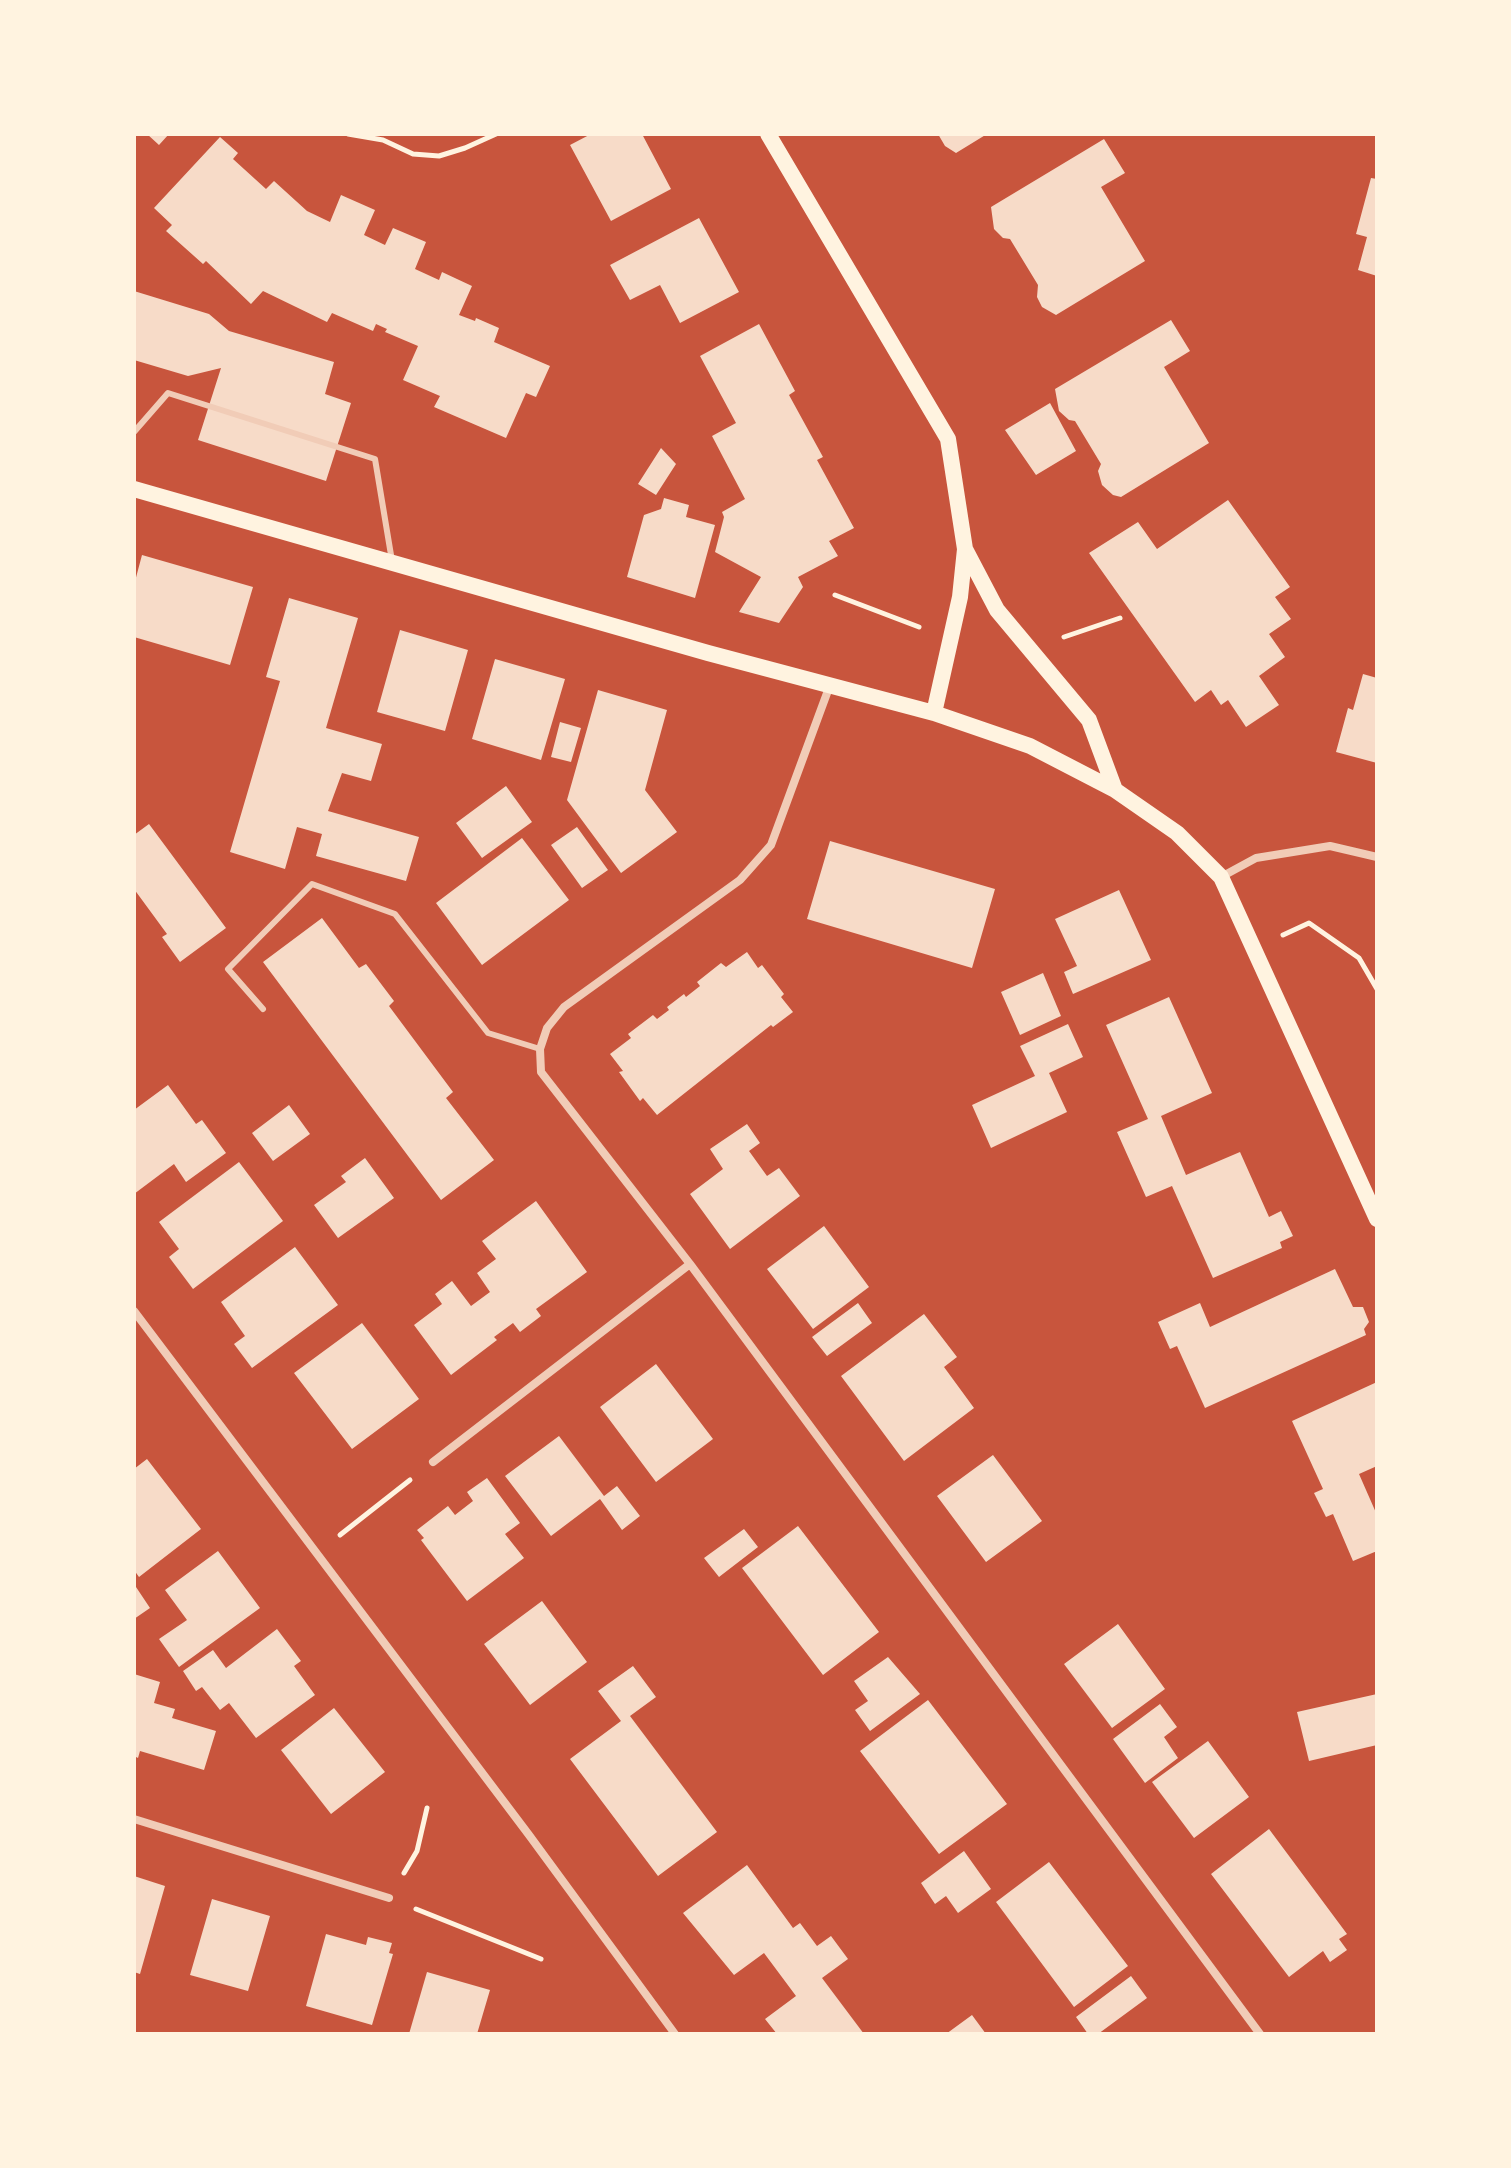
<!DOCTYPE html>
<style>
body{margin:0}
#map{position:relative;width:1511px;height:2168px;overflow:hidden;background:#c8553d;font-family:Spectral,serif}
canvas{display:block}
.frame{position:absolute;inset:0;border:136px solid #fff3e0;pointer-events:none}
</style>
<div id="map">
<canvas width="1511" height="2168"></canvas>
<div class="frame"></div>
</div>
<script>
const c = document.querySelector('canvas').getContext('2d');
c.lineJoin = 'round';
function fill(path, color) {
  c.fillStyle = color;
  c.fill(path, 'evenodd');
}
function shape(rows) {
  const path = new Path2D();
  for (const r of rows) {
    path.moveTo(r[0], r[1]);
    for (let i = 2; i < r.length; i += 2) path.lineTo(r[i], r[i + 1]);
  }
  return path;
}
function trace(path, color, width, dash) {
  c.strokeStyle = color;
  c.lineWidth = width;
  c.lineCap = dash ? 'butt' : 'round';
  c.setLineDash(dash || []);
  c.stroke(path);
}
const building = shape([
 [147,134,169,134,159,145],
 [591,134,642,134,671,189,611,221,570,145],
 [938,134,987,134,956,153,945,146],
 [220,137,238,153,233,159,266,189,274,181,307,211,330,222,341,195,375,210,364,235,385,245,393,228,426,242,415,269,439,280,442,272,472,286,459,315,475,321,476,318,499,328,494,342,550,366,536,397,526,393,506,438,434,407,440,396,403,380,418,346,385,332,387,329,376,324,373,331,332,313,327,322,263,291,251,304,206,261,203,264,166,231,172,225,154,208],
 [1104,139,1125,173,1101,187,1145,261,1056,315,1042,307,1037,297,1038,285,1010,239,1003,238,994,229,991,207],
 [1371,178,1377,179,1377,276,1358,270,1367,237,1356,234],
 [699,218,739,292,680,323,660,285,630,300,610,265],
 [134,291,209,314,229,331,334,362,325,394,351,403,326,481,198,440,221,368,188,376,134,360],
 [1171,320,1190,351,1164,367,1209,443,1121,497,1113,495,1102,485,1098,471,1101,464,1075,421,1069,420,1059,411,1055,389],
 [759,324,795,391,789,395,823,457,817,460,854,528,829,541,838,556,798,577,803,587,779,623,739,612,761,577,715,552,724,517,722,512,745,499,712,436,736,423,700,356],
 [1050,403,1076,451,1036,475,1005,430],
 [661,448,676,464,656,495,638,484],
 [664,498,689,505,686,517,715,525,695,598,627,577,644,515,661,509],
 [1228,500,1290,587,1275,597,1291,619,1269,634,1285,657,1259,676,1279,705,1246,727,1228,700,1221,705,1211,690,1195,702,1089,553,1138,522,1157,549],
 [142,555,253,587,230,665,134,637,134,585],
 [289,598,358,618,326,728,382,744,371,781,342,773,328,811,419,837,406,881,316,856,322,834,297,827,285,869,230,852,280,681,266,677],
 [400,630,468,650,445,731,377,712],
 [495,659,565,679,541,760,472,739],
 [1363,674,1377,678,1377,763,1336,752,1348,708,1353,710],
 [598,690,667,710,645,790,677,832,621,873,567,800],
 [560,722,581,728,571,762,551,757],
 [506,786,532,822,482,858,456,823],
 [149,824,226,928,180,962,162,937,167,934,134,889,134,835],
 [577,827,608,870,582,888,551,845],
 [522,838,569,900,482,965,436,903],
 [830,841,995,889,972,968,807,919],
 [1119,890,1151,960,1073,994,1064,972,1077,966,1055,919],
 [322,918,359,968,366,964,394,1001,389,1006,453,1092,446,1098,494,1160,441,1200,263,962],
 [747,952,758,968,762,965,784,994,781,997,793,1012,773,1027,771,1025,657,1115,643,1098,640,1101,619,1072,623,1071,610,1054,631,1038,628,1034,653,1015,657,1019,669,1010,667,1007,684,994,686,997,700,986,697,982,721,963,726,967],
 [1043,973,1061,1016,1020,1035,1001,992],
 [1169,997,1212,1093,1161,1116,1186,1175,1240,1152,1269,1217,1281,1211,1293,1236,1280,1242,1282,1248,1213,1278,1172,1186,1146,1197,1117,1132,1148,1119,1106,1025],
 [1068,1024,1083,1057,1049,1073,1067,1112,991,1148,972,1105,1035,1076,1020,1046],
 [168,1085,196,1124,202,1120,226,1153,186,1182,174,1164,134,1194,134,1110],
 [289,1105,310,1134,273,1161,252,1133],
 [747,1124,760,1143,749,1151,767,1176,779,1168,800,1196,730,1249,690,1194,723,1169,710,1149],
 [365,1158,394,1198,338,1238,314,1205,346,1182,341,1176],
 [239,1162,283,1221,193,1289,169,1257,179,1249,159,1222],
 [536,1201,587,1272,536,1309,541,1316,520,1332,513,1323,494,1337,497,1340,451,1375,414,1325,442,1304,435,1294,452,1281,471,1306,490,1292,477,1273,496,1259,482,1241],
 [824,1226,869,1287,813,1329,767,1269],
 [295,1247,338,1305,252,1368,234,1344,245,1336,221,1302],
 [1335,1269,1353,1307,1363,1307,1369,1322,1364,1329,1366,1335,1205,1408,1177,1346,1170,1349,1158,1322,1200,1303,1210,1327],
 [858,1303,872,1323,827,1356,812,1337],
 [924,1314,957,1357,944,1367,974,1408,904,1461,841,1376],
 [362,1323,419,1399,352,1449,294,1373],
 [656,1364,713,1439,656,1482,600,1407],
 [1377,1382,1377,1466,1359,1474,1377,1515,1377,1551,1353,1561,1333,1514,1326,1517,1314,1493,1323,1489,1292,1421],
 [559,1436,604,1496,617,1486,640,1516,622,1530,600,1499,551,1536,505,1476],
 [993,1455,1042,1521,986,1562,937,1496],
 [147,1459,201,1529,139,1577,134,1570,134,1469],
 [487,1478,520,1523,505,1534,524,1558,467,1601,421,1540,424,1538,417,1530,448,1506,455,1515,473,1501,467,1492],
 [798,1526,879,1632,823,1675,742,1568],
 [744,1529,758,1547,719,1577,704,1558],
 [218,1551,260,1608,179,1667,159,1639,187,1620,165,1590],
 [134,1584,150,1608,134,1619],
 [542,1601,587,1662,530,1705,484,1644],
 [1118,1624,1165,1689,1112,1728,1064,1664],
 [277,1629,301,1661,294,1666,315,1695,256,1738,229,1703,220,1710,202,1687,196,1691,183,1671,213,1650,226,1668],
 [888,1657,920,1694,870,1731,855,1710,868,1701,854,1681],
 [633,1666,656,1697,630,1716,717,1832,658,1876,570,1759,621,1721,598,1691],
 [134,1674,160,1682,154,1703,175,1709,172,1718,216,1731,204,1770,140,1751,138,1758,134,1756],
 [1377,1694,1377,1745,1309,1761,1297,1712],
 [928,1700,1007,1804,939,1854,860,1751],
 [1160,1704,1177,1727,1164,1737,1178,1758,1145,1783,1113,1739],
 [334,1708,385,1772,331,1814,281,1750],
 [1208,1741,1249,1797,1194,1838,1152,1782],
 [1269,1829,1347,1934,1339,1939,1347,1950,1330,1962,1323,1951,1289,1977,1211,1874],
 [964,1851,991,1889,958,1913,946,1896,935,1904,921,1883],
 [1049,1862,1128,1966,1074,2007,996,1902],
 [747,1865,793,1928,800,1923,817,1946,831,1936,848,1959,822,1978,864,2034,777,2034,765,2019,796,1996,764,1953,734,1975,683,1913],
 [134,1876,165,1886,140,1974,134,1972],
 [212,1899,270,1916,248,1991,190,1975],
 [326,1934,366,1945,368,1937,392,1943,389,1953,393,1954,372,2025,306,2006],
 [427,1972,490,1990,477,2034,409,2034],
 [1131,1976,1147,1998,1098,2034,1088,2034,1076,2017],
 [972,2015,986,2034,946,2034]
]);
const path = shape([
 [348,134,383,140,413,154,439,156,465,148,496,134],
 [835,595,919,627],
 [1064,637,1120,618],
 [1283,935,1309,923,1359,958,1377,989],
 [340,1535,410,1480],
 [404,1873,417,1851,427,1808],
 [416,1909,541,1959]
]);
const service = shape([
 [134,432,168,393,375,459,392,561],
 [263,1009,228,969,312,884,395,914,488,1033,540,1049]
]);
const minor = shape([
 [830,685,771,845,740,880,564,1007,547,1028,540,1049,541,1072,690,1264,1260,2034],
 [1221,877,1256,858,1330,846,1377,857],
 [134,1311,529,1835,675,2034],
 [433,1462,690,1264],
 [134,1819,389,1898]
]);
const secondary = shape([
 [768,134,948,439,965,549,960,597,934,713],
 [134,489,708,653,934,713,1030,746,1115,790,1177,833,1221,877,1377,1219],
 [965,549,997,610,1089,720,1115,790]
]);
fill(building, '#f7dbc8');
trace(path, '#fff3e0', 5);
trace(service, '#f1ccb7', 6);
trace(minor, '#f1ccb7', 8);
trace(secondary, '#fff3e0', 16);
</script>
